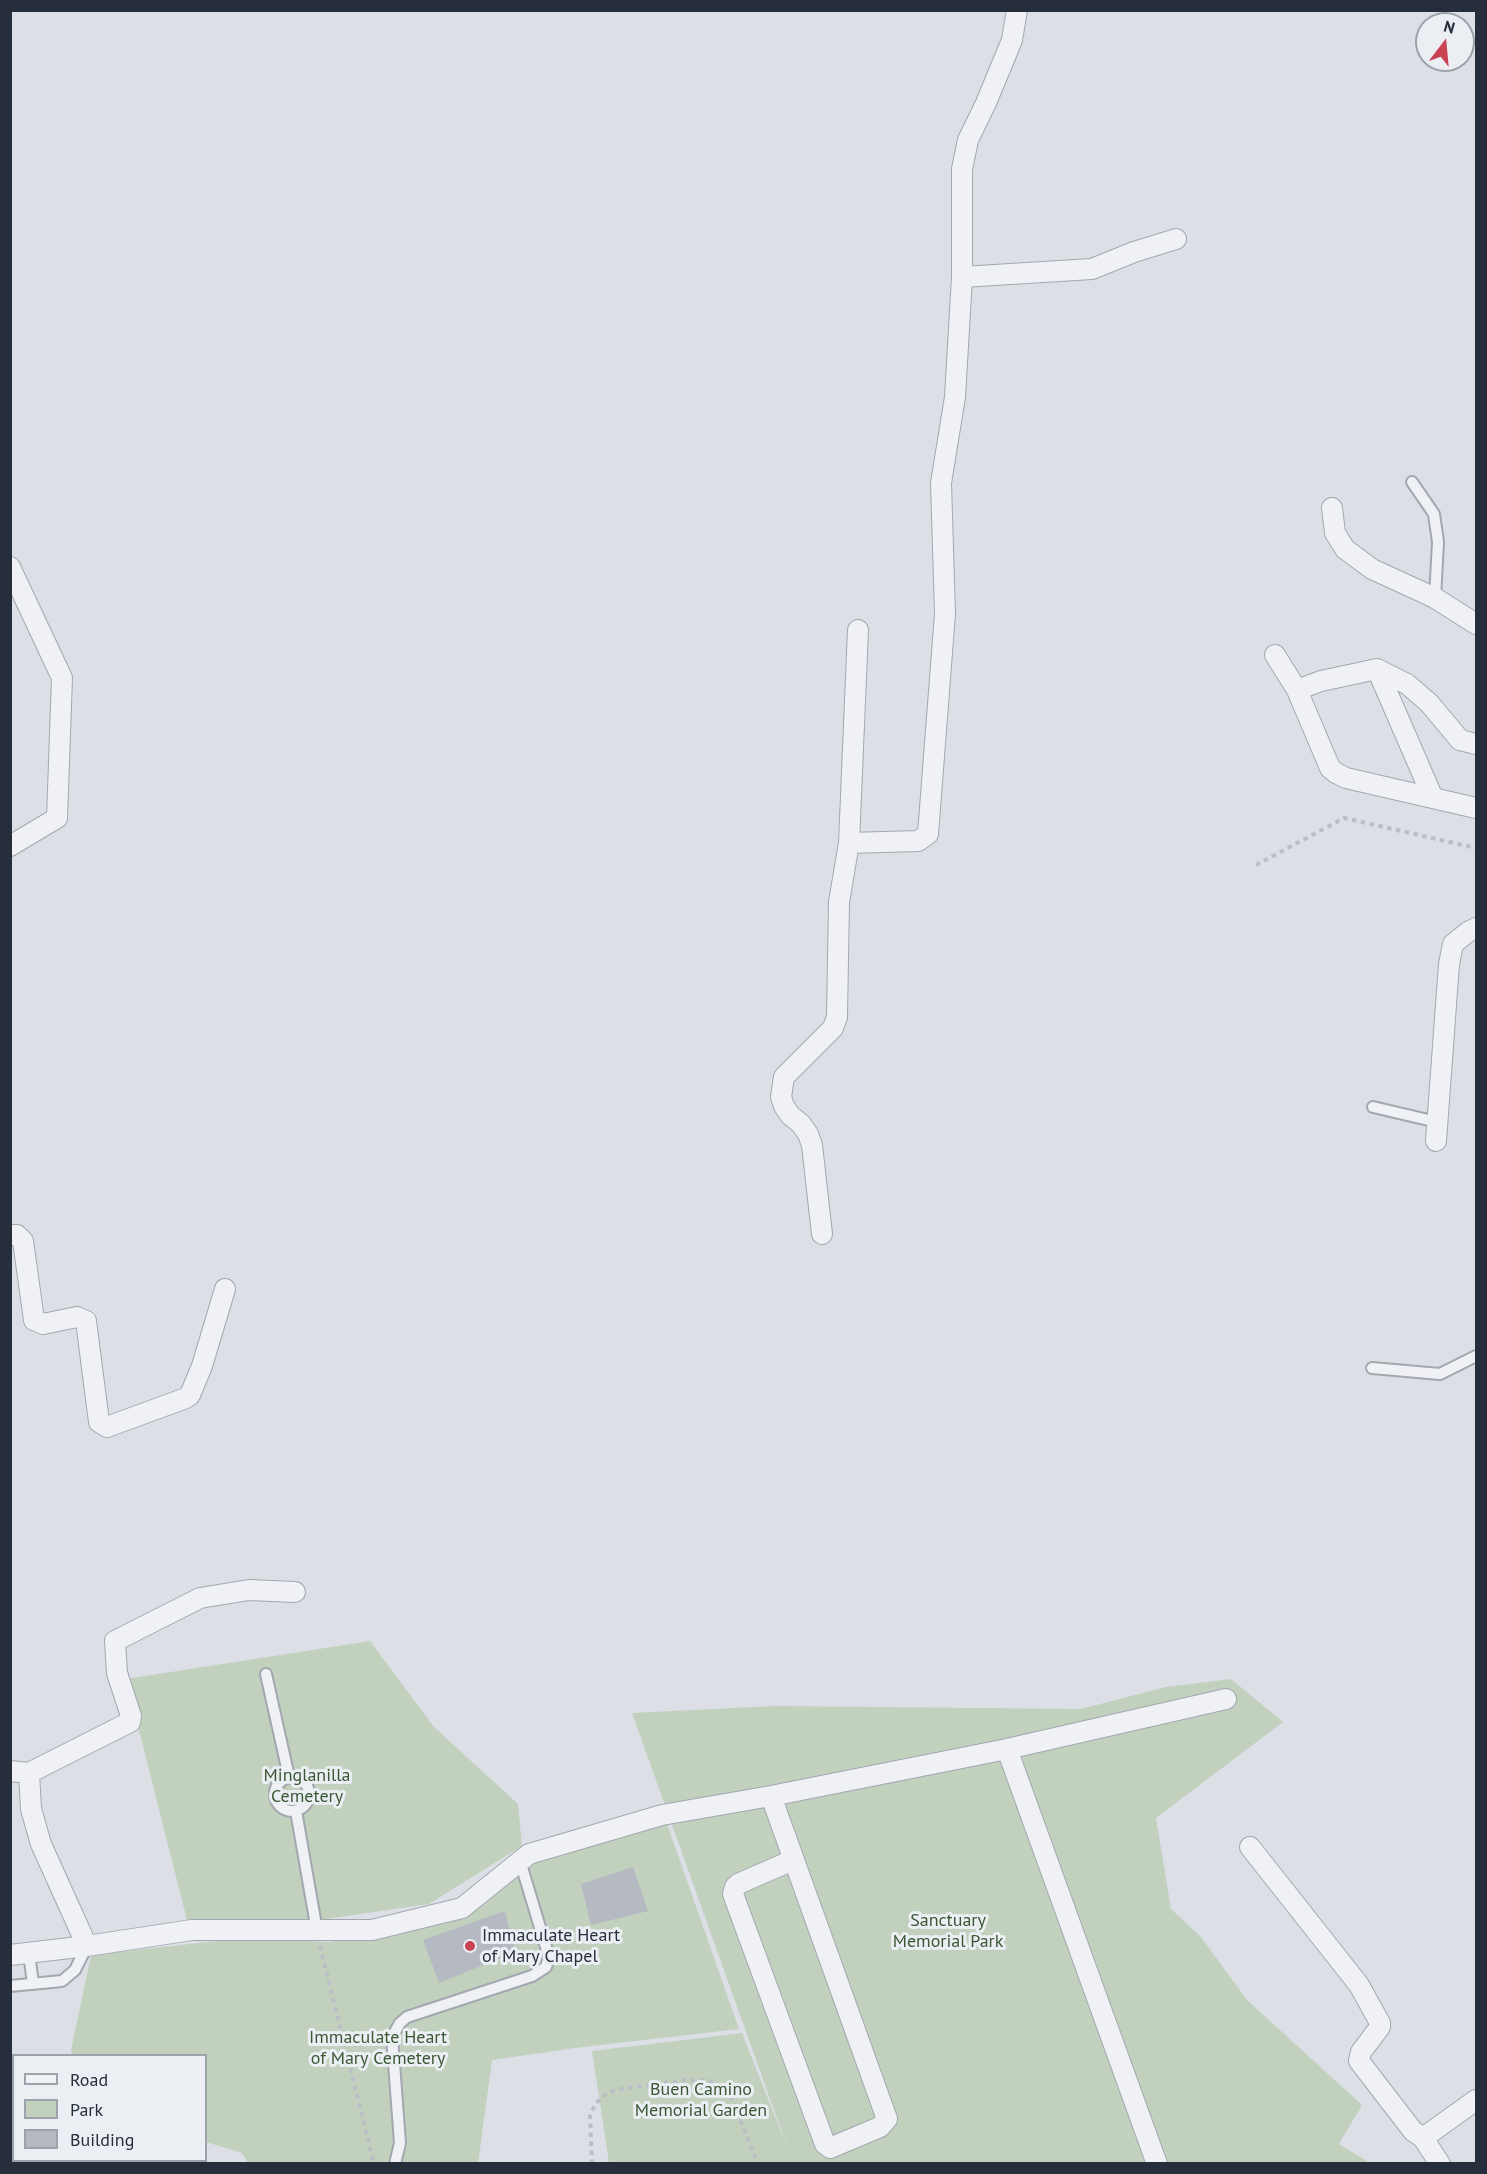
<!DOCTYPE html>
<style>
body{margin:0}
#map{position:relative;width:1487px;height:2174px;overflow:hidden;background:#dce0e6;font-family:"PT Sans",sans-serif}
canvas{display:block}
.frame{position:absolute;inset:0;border:12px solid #262e3c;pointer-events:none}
.legend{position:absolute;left:12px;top:2054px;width:195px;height:108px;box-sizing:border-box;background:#ebeff4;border:2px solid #9ca2aa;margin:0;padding:8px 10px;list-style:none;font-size:18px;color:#262e3c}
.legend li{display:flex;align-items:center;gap:12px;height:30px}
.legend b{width:30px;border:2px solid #9ca2aa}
.north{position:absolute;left:1415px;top:12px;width:60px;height:60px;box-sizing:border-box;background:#ebeff4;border:2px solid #9ca2aa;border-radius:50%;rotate:16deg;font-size:16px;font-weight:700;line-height:24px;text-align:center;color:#262e3c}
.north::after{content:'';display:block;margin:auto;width:21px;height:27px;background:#ca4355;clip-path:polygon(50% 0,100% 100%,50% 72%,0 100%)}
</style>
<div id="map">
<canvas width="1487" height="2174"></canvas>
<div class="frame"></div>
<ul class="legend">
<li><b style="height:8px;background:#eff1f4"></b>Road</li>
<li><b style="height:16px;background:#c2d0be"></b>Park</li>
<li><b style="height:16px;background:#b4b9c2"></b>Building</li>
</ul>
<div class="north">N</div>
</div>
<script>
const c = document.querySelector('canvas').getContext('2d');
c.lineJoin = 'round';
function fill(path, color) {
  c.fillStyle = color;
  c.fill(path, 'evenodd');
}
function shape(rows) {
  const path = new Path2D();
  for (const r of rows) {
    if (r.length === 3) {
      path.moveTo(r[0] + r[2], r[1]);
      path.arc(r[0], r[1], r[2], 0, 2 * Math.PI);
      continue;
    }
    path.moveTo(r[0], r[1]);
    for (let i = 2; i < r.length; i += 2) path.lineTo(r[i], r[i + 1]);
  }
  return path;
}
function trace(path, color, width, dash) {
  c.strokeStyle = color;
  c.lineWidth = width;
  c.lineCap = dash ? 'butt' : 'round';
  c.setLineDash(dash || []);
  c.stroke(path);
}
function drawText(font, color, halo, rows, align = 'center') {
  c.font = font + ' "PT Sans",sans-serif';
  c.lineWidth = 6;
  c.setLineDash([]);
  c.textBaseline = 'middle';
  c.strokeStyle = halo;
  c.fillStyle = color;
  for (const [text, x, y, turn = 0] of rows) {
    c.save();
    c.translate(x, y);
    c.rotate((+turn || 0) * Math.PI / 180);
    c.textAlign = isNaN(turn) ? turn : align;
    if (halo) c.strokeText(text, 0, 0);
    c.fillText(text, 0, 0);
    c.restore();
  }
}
const green = shape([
 [370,1641,434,1727,518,1804,522,1846,429,1904,305,1922,187,1920,126,1679],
 [1231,1679,1283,1722,1156,1818,1171,1909,1201,1937,1247,2000,1362,2105,1339,2144,1370,2163,609,2163,592,2051,742,2033,789,2152,632,1713,775,1706,1081,1709,1166,1687],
 [666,1821,739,2029,575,2048,492,2060,478,2164,248,2163,242,2153,206,2142,206,2056,72,2056,71,2050,91,1955,244,1938,330,1942,467,1912,530,1858]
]);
const building = shape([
 [633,1867,648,1911,591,1925,581,1884],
 [505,1911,515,1952,439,1983,423,1940]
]);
const path = shape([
 [1256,865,1344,818,1476,848],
 [320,1946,374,2164],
 [592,2164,590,2115,596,2103,605,2095,615,2090,685,2080,711,2081,723,2087,730,2095,758,2164]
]);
const service = shape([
 [1412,482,1434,514,1438,542,1435,598],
 [1373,1107,1437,1122],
 [1372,1368,1440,1374,1476,1356],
 [266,1674,289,1777],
 [292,1794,17],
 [296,1811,317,1931],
 [29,1953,33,1984],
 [10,1986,62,1981,75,1970,87,1946],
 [395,2164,400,2143,392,2037,400,2023,407,2017,532,1976,546,1967,549,1957,520,1861]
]);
const minor = shape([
 [962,277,1092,269,1134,252,1176,239],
 [1332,508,1335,533,1345,549,1372,569,1435,598,1476,624],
 [10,567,62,678,57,818,10,846],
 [1275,655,1297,690,1330,768,1336,773,1346,778,1476,808],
 [1377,669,1433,798],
 [1297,690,1321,681,1377,669,1407,684,1429,703,1460,740,1476,744],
 [849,843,918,841,928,834,945,614,941,483,955,397,962,277,962,169,968,140,986,103,1012,40,1017,10],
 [1436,1141,1449,964,1453,944,1468,932,1476,928],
 [822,1234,812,1145,808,1134,801,1124,790,1115,784,1106,781,1097,784,1077,833,1028,837,1017,839,902,849,843,858,630],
 [10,1235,17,1235,23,1241,34,1320,43,1324,77,1317,86,1321,99,1422,107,1427,186,1398,190,1395,202,1366,225,1289],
 [1007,1749,1157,2164],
 [10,1771,29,1773,130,1722,131,1716,117,1673,115,1641,200,1598,249,1590,295,1592],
 [29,1773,31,1809,41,1844,87,1946],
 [771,1796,887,2119,880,2127,830,2148,825,2144,733,1894,735,1887,738,1884,793,1860],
 [1250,1847,1359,1985,1380,2023,1380,2027,1361,2052,1359,2061,1413,2131,1423,2138,1440,2164],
 [10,1955,87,1946,192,1930,372,1930,462,1908,529,1854,662,1815,771,1796,1007,1749,1226,1699],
 [1423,2138,1476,2100],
 [104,2160,114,2164],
 [36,2164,77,2160]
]);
const markers = [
 [470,1946,6,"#ca4355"]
];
const parkNames = [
 ["Minglanilla",307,1776],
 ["Cemetery",307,1797],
 ["Sanctuary",948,1921],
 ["Memorial Park",948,1942],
 ["Immaculate Heart",378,2038],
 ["of Mary Cemetery",378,2059],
 ["Buen Camino",701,2090],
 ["Memorial Garden",701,2111]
];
const poiNames = [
 ["Immaculate Heart",482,1936],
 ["of Mary Chapel",482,1957]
];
fill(green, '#c2d0be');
fill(building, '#b4b9c2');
trace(service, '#a2a7b0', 14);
trace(minor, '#a2a7b0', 22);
trace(path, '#bbbec4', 4, [4.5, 4.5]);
trace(service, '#eff1f4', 10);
trace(minor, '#eff1f4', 20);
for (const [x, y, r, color] of markers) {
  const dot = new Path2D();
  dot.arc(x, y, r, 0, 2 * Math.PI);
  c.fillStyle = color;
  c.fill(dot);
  trace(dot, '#ebeff4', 2);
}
drawText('18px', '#3a5734', '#ebeff4', parkNames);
drawText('18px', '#262e3c', '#ebeff4', poiNames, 'left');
</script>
